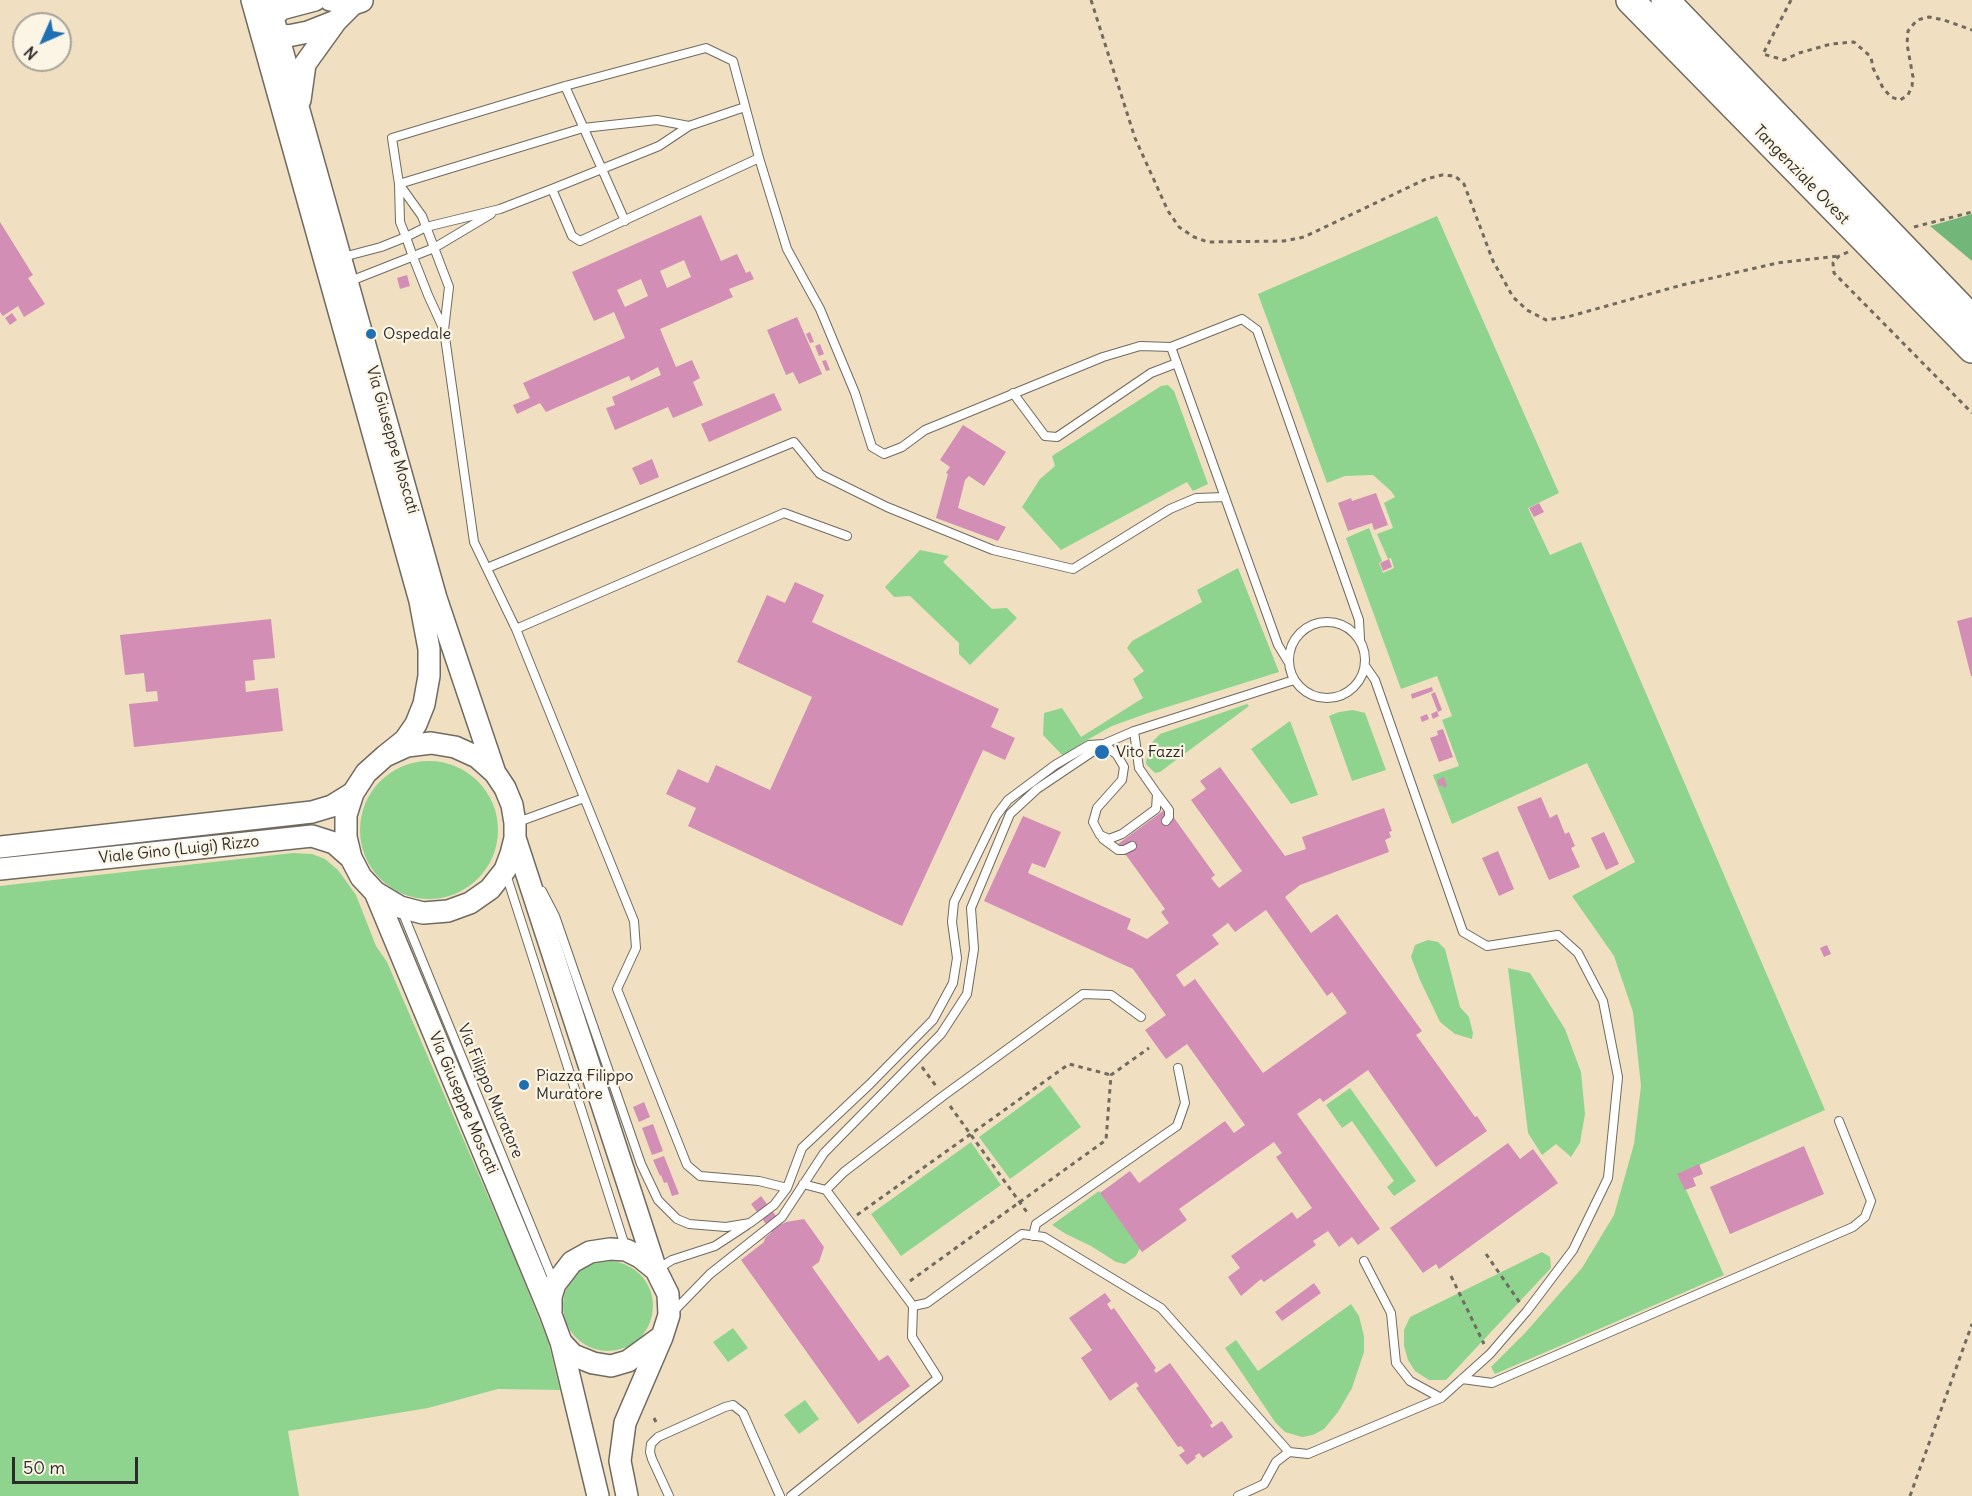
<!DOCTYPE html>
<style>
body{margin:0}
#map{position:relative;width:1972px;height:1496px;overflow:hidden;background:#f0e0c1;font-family:Delius,sans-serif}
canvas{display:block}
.north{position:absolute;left:12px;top:12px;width:60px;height:60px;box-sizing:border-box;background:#fcf5e5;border:2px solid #a8a49b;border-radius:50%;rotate:225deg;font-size:16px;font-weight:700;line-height:24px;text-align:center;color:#2b2b2b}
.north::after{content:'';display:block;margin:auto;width:21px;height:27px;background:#1f6fb2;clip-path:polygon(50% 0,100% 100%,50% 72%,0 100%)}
.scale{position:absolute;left:12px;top:1457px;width:126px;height:27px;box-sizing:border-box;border:3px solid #2b2b2b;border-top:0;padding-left:8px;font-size:18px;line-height:21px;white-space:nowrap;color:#2b2b2b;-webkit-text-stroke:4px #fcf5e5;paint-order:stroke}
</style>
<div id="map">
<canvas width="1972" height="1496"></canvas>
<div class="north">N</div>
<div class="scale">50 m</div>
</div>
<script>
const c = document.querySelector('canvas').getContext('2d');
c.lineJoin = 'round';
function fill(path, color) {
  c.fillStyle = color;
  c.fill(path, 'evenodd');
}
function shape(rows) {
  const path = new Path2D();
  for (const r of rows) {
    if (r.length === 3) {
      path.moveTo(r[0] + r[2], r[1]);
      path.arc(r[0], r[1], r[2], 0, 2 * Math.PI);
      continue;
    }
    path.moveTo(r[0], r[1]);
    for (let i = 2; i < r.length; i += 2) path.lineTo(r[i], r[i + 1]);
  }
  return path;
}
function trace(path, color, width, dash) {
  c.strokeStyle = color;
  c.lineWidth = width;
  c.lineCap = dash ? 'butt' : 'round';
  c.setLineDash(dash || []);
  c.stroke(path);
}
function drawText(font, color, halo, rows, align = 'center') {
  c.font = font + ' Delius,sans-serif';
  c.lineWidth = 4.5;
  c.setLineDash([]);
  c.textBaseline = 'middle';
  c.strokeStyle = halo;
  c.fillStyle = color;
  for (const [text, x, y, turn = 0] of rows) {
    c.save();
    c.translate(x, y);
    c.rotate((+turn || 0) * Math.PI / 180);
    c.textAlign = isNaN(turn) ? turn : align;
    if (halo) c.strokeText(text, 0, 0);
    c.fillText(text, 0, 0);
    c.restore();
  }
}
const green = shape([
 [1437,216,1559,493,1528,508,1550,555,1581,542,1825,1110,1679,1174,1724,1275,1495,1374,1491,1367,1525,1333,1582,1268,1614,1215,1634,1144,1641,1086,1633,1012,1614,956,1572,896,1635,862,1587,763,1452,824,1433,775,1459,766,1442,720,1452,716,1437,676,1401,689,1346,538,1369,528,1382,561,1379,563,1383,573,1394,568,1391,558,1388,559,1377,534,1393,528,1384,503,1395,497,1391,491,1373,475,1345,476,1327,483,1258,294],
 [1168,385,1174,391,1208,484,1193,491,1187,482,1061,550,1022,507,1040,479,1055,466,1052,456,1161,386],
 [920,550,949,556,943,562,992,609,1007,608,1017,618,970,665,959,654,959,643,910,596,894,597,885,587],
 [1238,568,1279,672,1148,713,1112,726,1087,740,1063,756,1043,735,1044,713,1062,708,1081,737,1143,698,1133,679,1144,671,1127,648,1132,641,1202,602,1197,590],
 [1247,704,1249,706,1160,772,1155,773,1146,764,1147,755,1153,741,1160,734],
 [1353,710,1365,713,1386,770,1352,781,1329,716,1339,712],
 [1290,721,1318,795,1291,804,1251,749],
 [429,830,69],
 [293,853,312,854,325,859,338,870,356,895,376,946,387,962,515,1259,548,1341,560,1390,498,1389,428,1408,288,1431,299,1496,0,1496,0,886],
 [1428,940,1438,942,1445,949,1460,1007,1469,1017,1473,1033,1472,1039,1455,1034,1440,1022,1420,980,1411,957,1415,945],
 [1508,968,1530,973,1565,1029,1581,1072,1585,1114,1580,1143,1571,1157,1556,1144,1542,1155,1528,1133],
 [1050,1085,1081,1127,1010,1179,979,1137],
 [1350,1088,1416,1181,1394,1196,1387,1187,1394,1181,1352,1121,1342,1128,1326,1105],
 [971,1142,1001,1185,901,1256,871,1214],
 [1099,1191,1140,1248,1136,1256,1125,1264,1116,1262,1091,1246,1066,1234,1052,1225],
 [1542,1252,1550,1257,1551,1268,1446,1380,1429,1380,1415,1371,1408,1360,1404,1346,1404,1330,1410,1317],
 [608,1306,45],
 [1351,1304,1359,1316,1364,1336,1364,1352,1352,1388,1338,1412,1324,1429,1313,1435,1302,1437,1285,1432,1275,1422,1225,1348,1236,1340,1258,1371],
 [733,1328,748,1348,728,1362,713,1342],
 [805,1400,819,1419,799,1434,784,1415]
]);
const forest = shape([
 [1972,214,1972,261,1930,226]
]);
const building = shape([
 [701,215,721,261,737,254,746,273,750,271,754,279,729,289,733,297,660,329,676,367,692,360,700,378,693,382,703,405,673,418,668,407,615,430,606,408,615,405,612,397,661,375,658,367,631,381,629,376,546,412,540,403,517,414,513,405,530,398,523,383,625,338,614,312,594,321,572,272],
 [684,260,691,277,667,288,660,271],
 [641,279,648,296,625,307,617,290],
 [0,222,33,275,28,278,45,304,24,317,18,306,3,316,0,312],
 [407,275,410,286,400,289,397,278],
 [12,313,17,320,10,325,5,318],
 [797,317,822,374,799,384,793,372,786,375,767,330],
 [810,332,814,342,810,343,806,334],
 [820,344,824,354,819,356,815,346],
 [826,360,830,370,826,371,822,361],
 [774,393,782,410,709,442,701,424],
 [963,425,1006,452,984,486,969,476,965,480,958,508,1006,527,998,541,936,518,948,474,946,473,950,467,940,460],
 [652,459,659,477,640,485,632,468],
 [1376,493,1388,525,1374,530,1372,523,1348,531,1338,503,1351,498,1352,501],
 [1539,503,1544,512,1534,517,1529,508],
 [1389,559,1392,567,1383,571,1380,563],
 [795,582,824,595,812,622,999,709,991,727,1015,738,1005,760,983,750,902,926,688,826,696,808,666,794,678,769,708,783,716,765,770,790,812,697,737,662,767,595,785,603],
 [1972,617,1972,676,1971,676,1957,621],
 [271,619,275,658,253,660,255,680,245,681,246,692,278,688,283,731,134,747,129,704,158,701,157,691,146,692,144,673,125,675,120,635],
 [1432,687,1433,691,1412,699,1411,694],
 [1435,692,1442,710,1438,712,1431,694],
 [1437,711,1439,716,1433,719,1431,714],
 [1427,714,1429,719,1422,722,1420,717],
 [1443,729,1453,757,1439,762,1430,738,1438,735,1437,731],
 [1220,767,1285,856,1306,849,1302,837,1384,808,1392,831,1389,832,1391,837,1385,840,1389,852,1300,885,1285,897,1311,933,1337,914,1422,1031,1416,1035,1475,1117,1477,1116,1487,1131,1436,1167,1368,1070,1323,1102,1320,1098,1297,1114,1380,1229,1358,1245,1352,1237,1339,1247,1328,1231,1313,1241,1316,1245,1264,1282,1261,1279,1241,1296,1228,1277,1240,1268,1231,1256,1292,1212,1297,1219,1312,1208,1276,1157,1282,1153,1274,1142,1179,1209,1187,1220,1142,1252,1100,1193,1130,1171,1139,1183,1225,1121,1234,1133,1245,1125,1187,1044,1166,1059,1145,1030,1166,1015,1133,969,984,901,1023,816,1061,832,1045,868,1032,863,1028,873,1131,919,1127,929,1147,939,1169,923,1161,912,1165,909,1118,844,1167,808,1215,875,1211,878,1219,888,1242,871,1191,800,1206,789,1200,781],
 [1266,910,1327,996,1332,992,1347,1013,1263,1073,1195,979,1184,987,1176,975,1219,944,1212,935,1228,923,1235,932],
 [1444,777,1447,786,1444,788,1443,785,1439,786,1437,780],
 [1541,797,1550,818,1557,814,1565,834,1569,832,1575,846,1571,848,1580,867,1549,880,1517,807],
 [1604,832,1619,864,1606,870,1591,838],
 [1498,851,1514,889,1499,896,1482,858],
 [1827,945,1831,954,1824,957,1820,948],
 [644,1102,650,1117,639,1122,633,1107],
 [653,1124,663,1151,652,1155,642,1128],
 [1508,1143,1520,1159,1533,1149,1558,1183,1439,1269,1436,1264,1423,1273,1390,1228],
 [1804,1146,1824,1194,1730,1234,1710,1187],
 [664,1156,679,1194,672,1196,667,1182,664,1183,661,1175,660,1176,653,1160],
 [1699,1164,1703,1174,1693,1178,1696,1186,1685,1190,1677,1174],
 [761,1196,782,1224,786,1222,804,1219,824,1247,819,1262,812,1267,879,1361,888,1355,910,1386,858,1424,741,1260,764,1242,765,1238,772,1232,751,1204],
 [1314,1283,1321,1293,1282,1321,1275,1312],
 [1105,1293,1111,1301,1107,1304,1111,1310,1114,1308,1156,1368,1154,1370,1156,1373,1170,1363,1213,1423,1210,1425,1212,1428,1222,1421,1233,1437,1203,1458,1199,1453,1195,1456,1196,1458,1187,1465,1179,1455,1185,1451,1181,1446,1178,1447,1136,1388,1139,1386,1136,1382,1110,1401,1081,1358,1092,1350,1069,1318]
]);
const path = shape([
 [1091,0,1135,138,1168,211,1179,227,1194,237,1208,242,1284,241,1304,237,1426,179,1442,175,1455,176,1464,184,1493,261,1513,297,1527,310,1546,320,1567,317,1682,285,1777,263,1839,256],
 [1791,0,1763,54,1784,60,1799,53,1831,44,1854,42,1871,57,1873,68,1883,88,1891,97,1900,100,1908,95,1912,86,1913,77,1907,44,1908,31,1917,20,1929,17,1944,20,1972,30],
 [1914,227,1972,212],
 [1848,252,1839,256,1833,263,1834,273,1972,413],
 [922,1067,936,1086],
 [950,1106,1029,1215],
 [857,1215,1069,1064,1111,1075],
 [1486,1254,1520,1303],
 [1451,1276,1484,1344],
 [910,1281,1106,1140,1111,1075,1149,1048],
 [654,1418,658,1426],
 [1910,1496,1972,1324]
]);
const lane = shape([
 [565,86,625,221],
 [689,126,745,107],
 [552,189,572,236,580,241,759,158],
 [343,257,381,247,406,237,426,227,500,209,552,189,659,146,689,126,657,120,583,128,399,184,400,222,406,237,413,257,428,295,444,330],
 [348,282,434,248,491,214],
 [1171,347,1278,645,1289,663],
 [1013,393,1045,436,1057,437,1151,373,1177,363],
 [487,568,794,442,820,474,887,507,993,550,1073,569,1170,509,1196,498,1225,497],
 [1327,660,38],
 [516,629,474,542,444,330,449,287,422,216,399,184,392,138,565,86,706,48,733,61,759,158,787,249,820,309,855,393,872,447,884,454,902,447,925,430,1103,357,1140,346,1171,347,1242,319,1257,330,1359,620,1360,639],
 [1157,794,1169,810,1169,817,1166,821],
 [518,822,584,798],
 [1103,839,1118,850,1124,850,1132,846],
 [506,874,626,1249],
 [542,891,555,916,641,1164,658,1200,677,1219,689,1224,726,1227,750,1223,774,1205,787,1188,802,1148,870,1084,933,1020,953,983,957,958,952,922,954,902,996,816,1008,800,1055,765,1089,745,1104,744,1117,755,1124,767,1122,780,1097,808,1093,822,1100,835,1109,839,1122,834,1156,809,1157,794,1139,768,1134,731],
 [402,911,553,1280],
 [803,1184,826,1190,913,1306,927,1303,1022,1234,1044,1237,1161,1308,1289,1452,1308,1454,1441,1398,1490,1354,1527,1311,1573,1250,1608,1178,1618,1077,1603,1001,1578,953,1558,935,1487,946,1463,932,1375,680,1366,667],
 [787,1188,759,1181,700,1176,687,1165,617,989,636,948,634,921,516,629,784,513,847,536],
 [826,1190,844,1172,943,1096,1083,994,1111,995,1141,1017],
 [1033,1236,1036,1224,1177,1126,1185,1103,1178,1068],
 [1364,1261,1391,1313,1396,1363,1410,1381,1441,1398],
 [659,1268,672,1260,715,1246,747,1225],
 [673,1312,710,1274,782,1217,824,1153,941,1034,967,994,974,949,971,908,1010,814,1037,789,1104,744,1134,731,1294,680],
 [1462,1379,1492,1383,1853,1227,1865,1217,1871,1201,1839,1121],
 [669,1496,652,1459,650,1452,651,1444,658,1437,725,1407,733,1405,743,1413,780,1496],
 [791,1496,938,1378,912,1337,913,1306],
 [1238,1496,1264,1484,1276,1462,1289,1452]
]);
const secondary = shape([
 [252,0,420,601,429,649,429,676,424,704,416,724,405,740,385,756,366,773,353,793,346,815,346,837,351,858,361,877,375,892,400,907,423,913,448,911,470,903,490,889,505,870,511,854,515,838,515,823,512,805,505,788,495,773,477,757,455,747,431,743,407,746,385,756],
 [268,0,436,598,495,773],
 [315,0,281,9,261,30,288,36,308,32,336,21],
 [330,0,353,4,362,1],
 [300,100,305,64,336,21,353,4],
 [515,838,656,1270,668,1294,669,1315,662,1337,625,1423,620,1461,627,1496],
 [0,847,312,812,332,806,353,793],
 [0,869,312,836,334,843,351,858],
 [375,892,551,1315,561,1342,598,1496],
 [551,1311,551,1297,555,1284,572,1262,590,1252,610,1249,626,1250,640,1257,656,1270],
 [561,1342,573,1355,593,1363,611,1366,628,1361,661,1337]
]);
const highway = shape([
 [1630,0,1972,349],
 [1665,0,1972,319]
]);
const markers = [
 [371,334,6,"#1f6fb2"],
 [1102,752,8,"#1f6fb2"],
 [524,1085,6,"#1f6fb2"]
];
const streetNames = [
 ["Tangenziale Ovest",1801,175,46],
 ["Via Giuseppe Moscati",392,440,74],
 ["Viale Gino (Luigi) Rizzo",179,850,-6],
 ["Via Filippo Muratore",490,1091,67],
 ["Via Giuseppe Moscati",463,1103,67]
];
const poiNames = [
 ["Ospedale",383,334],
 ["Vito Fazzi",1116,752],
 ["Piazza Filippo",536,1076],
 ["Muratore",536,1094]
];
fill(green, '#8fd48e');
fill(forest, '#73b679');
fill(building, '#d38eb5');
trace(lane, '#706a60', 10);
trace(secondary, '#706a60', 24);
trace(highway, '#706a60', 30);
trace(path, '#706a60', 3, [4.5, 4.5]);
trace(lane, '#fff', 8);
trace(secondary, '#fff', 21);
trace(highway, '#fff', 27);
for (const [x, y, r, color] of markers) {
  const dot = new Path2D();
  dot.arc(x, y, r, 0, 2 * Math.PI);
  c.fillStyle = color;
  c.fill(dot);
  trace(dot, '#fcf5e5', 2);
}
drawText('16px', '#2b2b2b', '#fcf5e5', streetNames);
drawText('16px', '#2b2b2b', '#fcf5e5', poiNames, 'left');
</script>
